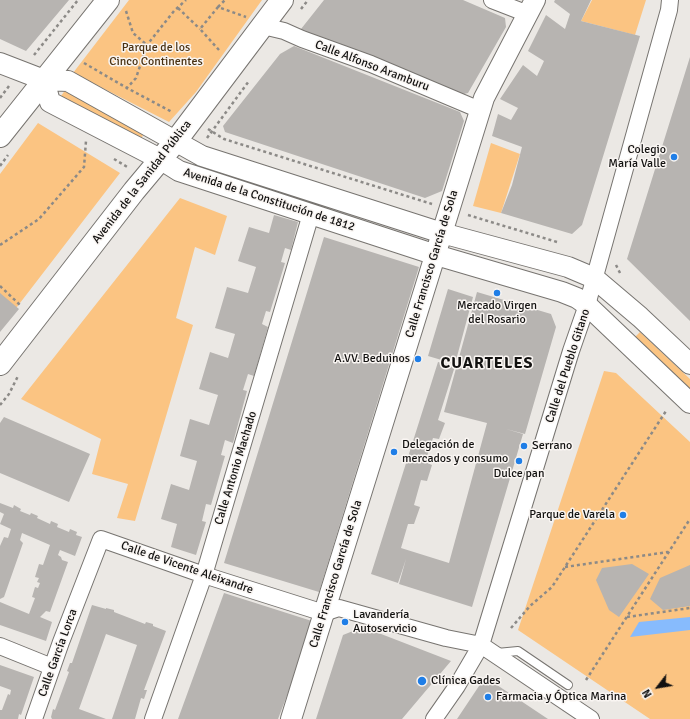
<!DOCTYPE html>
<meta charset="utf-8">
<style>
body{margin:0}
#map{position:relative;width:690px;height:719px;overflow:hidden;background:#ebe8e4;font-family:Signika,sans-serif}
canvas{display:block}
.north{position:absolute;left:638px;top:667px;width:40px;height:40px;-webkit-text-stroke:3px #f9f5f2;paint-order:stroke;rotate:239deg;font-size:11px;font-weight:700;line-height:16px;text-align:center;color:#121110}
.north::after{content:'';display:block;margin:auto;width:14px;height:18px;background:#121110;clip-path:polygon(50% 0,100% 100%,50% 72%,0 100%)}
</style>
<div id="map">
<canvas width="690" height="719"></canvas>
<div class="north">N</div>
</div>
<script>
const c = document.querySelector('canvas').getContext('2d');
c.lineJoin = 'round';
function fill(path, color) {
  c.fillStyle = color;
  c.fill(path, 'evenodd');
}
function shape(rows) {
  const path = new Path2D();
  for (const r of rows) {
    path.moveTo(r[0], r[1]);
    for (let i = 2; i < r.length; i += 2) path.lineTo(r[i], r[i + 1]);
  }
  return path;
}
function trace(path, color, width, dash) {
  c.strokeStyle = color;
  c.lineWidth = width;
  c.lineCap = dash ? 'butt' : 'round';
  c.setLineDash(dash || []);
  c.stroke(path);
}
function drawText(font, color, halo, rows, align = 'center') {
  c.font = font + ' Signika,sans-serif';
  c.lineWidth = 3;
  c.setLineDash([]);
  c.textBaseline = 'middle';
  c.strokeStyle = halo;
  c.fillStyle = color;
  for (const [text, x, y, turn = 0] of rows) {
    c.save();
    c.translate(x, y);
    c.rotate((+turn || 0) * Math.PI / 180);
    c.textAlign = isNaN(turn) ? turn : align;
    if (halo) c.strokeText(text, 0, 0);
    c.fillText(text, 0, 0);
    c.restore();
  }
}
const green = shape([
 [129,0,262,0,196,92,169,122,73,73],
 [592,0,646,0,635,35,581,21],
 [66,89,144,132,141,140,61,96],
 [38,123,120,173,0,329,0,174],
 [491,143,520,154,501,213,473,206],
 [180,198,227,216,215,255,195,247,176,318,193,325,135,521,117,518,128,484,92,474,101,439,21,399],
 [640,332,690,379,690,390,634,338],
 [604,371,616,373,690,442,690,719,650,719,518,630]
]);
const water = shape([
 [690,617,690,630,630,637,639,622]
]);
const building = shape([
 [0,0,69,0,26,51,0,39],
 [324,0,463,0,505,18,506,27,468,93,460,95,306,35,301,29],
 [555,0,591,0,581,21,640,36,582,225,572,234,501,213,512,185,522,147,492,136,498,114,511,120,518,108,500,99,523,65,537,76,544,61,528,51,546,15,565,29,570,14,554,2],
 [294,46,460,112,464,121,442,191,425,198,225,132,223,126,280,54],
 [690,57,690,321,627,259],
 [274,215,298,222,291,250,285,248,281,262,285,263,270,312,266,311,262,324,268,327,254,376,248,374,243,390,247,391,233,443,225,440,221,455,225,456,211,505,206,504,202,521,206,522,196,555,171,547,177,524,161,519,171,484,189,490,197,461,180,456,190,419,209,425,218,395,199,389,210,352,228,358,235,334,215,328,227,287,248,293,256,267,238,261,249,227,269,233],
 [324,237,419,267,319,592,224,563],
 [448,289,473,297,455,364,428,356],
 [477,292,551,314,556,327,525,434,506,429,523,434,472,607,399,584,406,559,398,583,371,574,438,362,455,366,438,420,445,423,439,439,433,438,425,462,432,465,427,481,421,480,414,505,420,507,414,524,408,524,401,548,449,563,487,423,444,412],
 [0,293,19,309,0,332],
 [4,417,90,454,69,502,0,473,0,423],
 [0,503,13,508,14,505,21,509,20,511,30,515,31,513,38,516,37,518,50,524,51,521,58,524,57,527,69,532,70,529,77,532,76,535,82,537,75,556,60,550,58,555,61,557,62,560,68,562,50,612,46,611,40,617,52,622,46,641,0,625,0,602,29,614,35,598,32,597,35,587,38,588,40,583,37,582,39,578,35,577,39,564,43,565,50,545,22,533,20,540,23,543,4,597,0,599,0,546,4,537,8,538,11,529,0,524,4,514,0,512],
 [632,564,649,574,619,617,609,610,596,580,602,568],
 [690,565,690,606,663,610,650,599,660,578],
 [224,593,315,622,278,719,178,719],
 [92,605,106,609,106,608,114,610,114,612,145,624,146,622,153,624,153,626,166,631,144,690,147,690,144,699,141,698,135,719,112,719,137,645,106,634,79,709,106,719,52,719,51,717,53,709,55,710,69,672,67,671,70,663,72,663],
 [363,627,451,661,402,719,316,719,343,635],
 [0,665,34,677,21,715,19,714,18,719,0,719,0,710,2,710,8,694,10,695,11,690,0,686],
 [485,677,548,719,457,719]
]);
const path = shape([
 [218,7,225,0],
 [178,8,200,29],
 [301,9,308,0],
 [126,11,133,33,147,45],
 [219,50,200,29,218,7,246,17],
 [34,55,78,0],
 [84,63,127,88,172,112],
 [126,89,136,78,147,45,174,11,186,0],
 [0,98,9,86],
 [208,129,224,139,432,204],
 [207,138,249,81],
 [114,159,129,168],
 [0,166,8,155],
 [468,215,557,242],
 [0,245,39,219,84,167,86,141],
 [616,265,621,275],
 [0,286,20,305],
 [0,405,9,394,18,376],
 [565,567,668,552],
 [627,617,690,608],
 [511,628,530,606,552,587,666,411],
 [586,680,690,519]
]);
const service = shape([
 [497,653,518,651,568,685]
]);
const minor = shape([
 [492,0,528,14],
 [263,26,284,31,302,39,371,64,480,110],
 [0,646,52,667],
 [34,719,61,642,101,539,204,575,324,613,339,608,446,638,481,645,591,719],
 [153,719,204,575,311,214],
 [434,719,457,686,481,645,571,351,587,305,669,10,670,0]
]);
const tertiary = shape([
 [0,63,44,80,68,81,202,156,442,233,568,267,594,278,640,317,690,364],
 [44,80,50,102,160,159,179,171,436,255,562,292,577,298,587,305,690,403],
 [291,719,484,98,535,0]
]);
const secondary = shape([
 [0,136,108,0],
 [0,364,134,191,175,142,282,0]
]);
const markers = [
 [674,157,4,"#1f7ee7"],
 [497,293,4,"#1f7ee7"],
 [418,359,4,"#1f7ee7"],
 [524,446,4,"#1f7ee7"],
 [394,452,4,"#1f7ee7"],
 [519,461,4,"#1f7ee7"],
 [623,515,4,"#1f7ee7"],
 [345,622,4,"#1f7ee7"],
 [422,681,5,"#1f7ee7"],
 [488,697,4,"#1f7ee7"]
];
const parkNames = [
 ["Parque de los",156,48],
 ["Cinco Continentes",156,62]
];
const streetNames = [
 ["Calle Alfonso Aramburu",372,66,21],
 ["Avenida de la Sanidad Pública",142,182,-52],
 ["Avenida de la Constitución de 1812",269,200,18],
 ["Calle Francisco García de Sola",432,264,-73],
 ["Calle del Pueblo Gitano",568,366,-72],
 ["Calle Antonio Machado",236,468,-73],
 ["Calle de Vicente Aleixandre",187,568,19],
 ["Calle Francisco García de Sola",336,574,-73],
 ["Calle García Lorca",58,653,-70]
];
const poiNames = [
 ["Colegio",666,150,"right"],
 ["María Valle",666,164,"right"],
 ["Mercado Virgen",497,306,"center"],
 ["del Rosario",497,320,"center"],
 ["A.VV. Beduinos",410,359,"right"],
 ["Delegación de",402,445],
 ["mercados y consumo",402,459],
 ["Serrano",532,446],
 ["Dulce pan",519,474,"center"],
 ["Parque de Varela",615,515,"right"],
 ["Lavandería",353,615],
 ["Autoservicio",353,629],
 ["Clínica Gades",431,681],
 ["Farmacia y Óptica Marina",496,697]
];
const districtNames = [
 ["CUARTELES",487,364]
];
fill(green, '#fbc482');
fill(water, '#87bbfd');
fill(building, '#b7b4b1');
trace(service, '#777470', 10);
trace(minor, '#777470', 18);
trace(tertiary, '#777470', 22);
trace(secondary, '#777470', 24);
trace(path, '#8c8a87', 2.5, [3, 3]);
trace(service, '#fff', 8);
trace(minor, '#fff', 16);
trace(tertiary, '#fff', 20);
trace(secondary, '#fff', 22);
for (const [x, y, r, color] of markers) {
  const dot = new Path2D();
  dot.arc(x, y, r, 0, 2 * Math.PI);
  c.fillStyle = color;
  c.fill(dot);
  trace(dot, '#f9f5f2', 1.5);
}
drawText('12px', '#493112', '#f9f5f2', parkNames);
drawText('12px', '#121110', '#f9f5f2', streetNames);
drawText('12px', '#121110', '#f9f5f2', poiNames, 'left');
c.letterSpacing = '1px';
drawText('bold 16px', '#121110', '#f9f5f2', districtNames);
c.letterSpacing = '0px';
</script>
